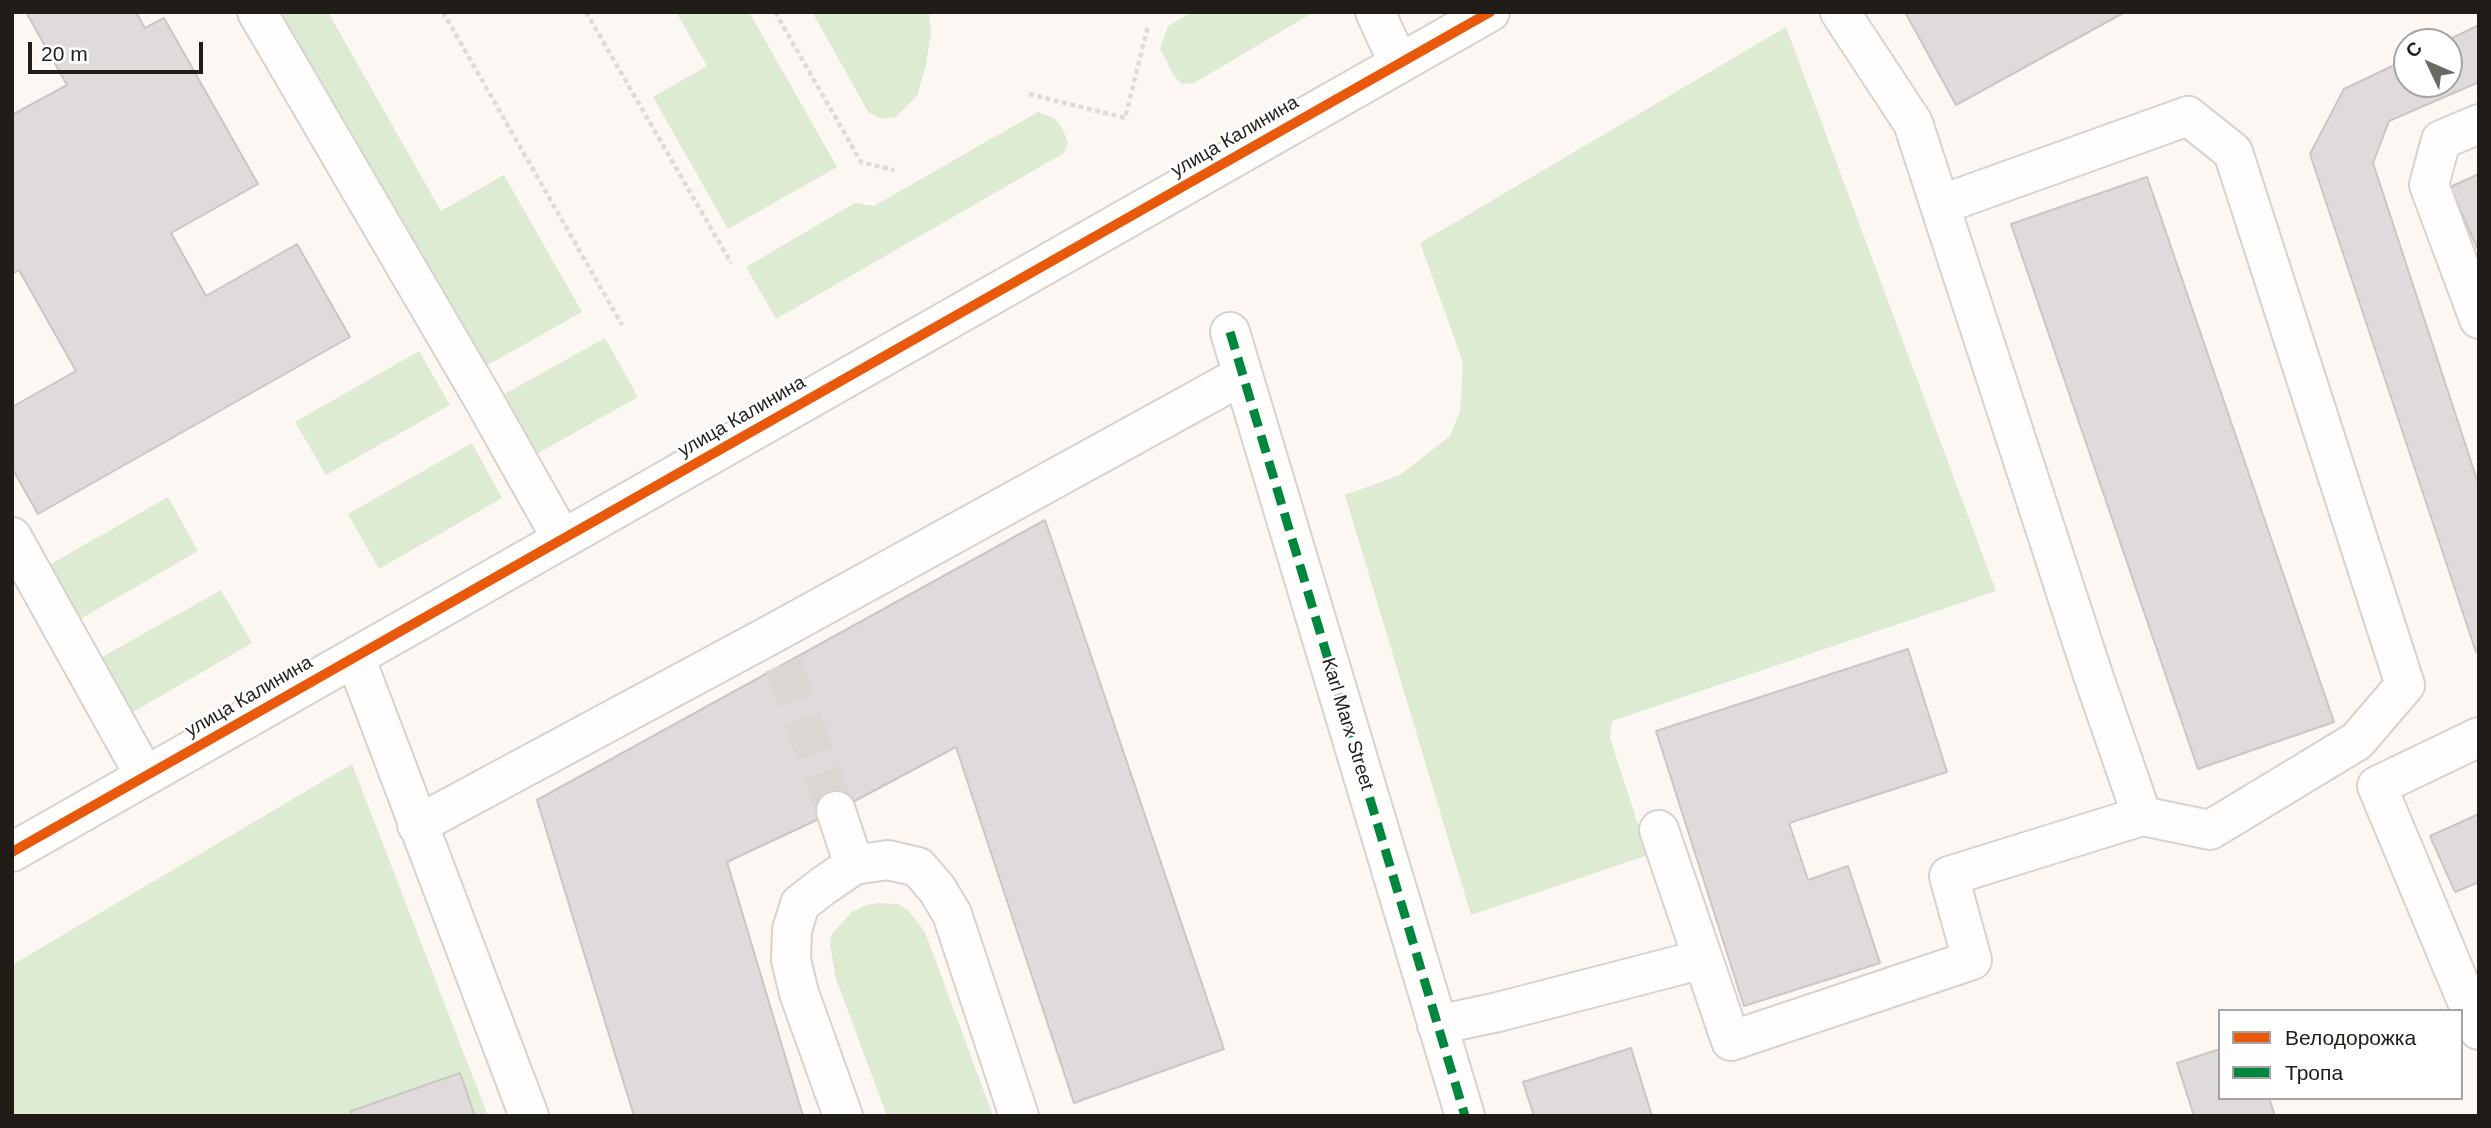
<!DOCTYPE html>
<meta charset="utf-8">
<style>
body{margin:0}
#map{position:relative;width:2491px;height:1128px;overflow:hidden;background:#fcf7f2;font-family:Arial,sans-serif}
canvas{display:block}
.frame{position:absolute;inset:0;border:14px solid #201c17;pointer-events:none}
.legend{position:absolute;left:2218px;top:1009px;width:245px;height:91px;box-sizing:border-box;background:#fff;border:2px solid #a6a4a2;margin:0;padding:9px 12px;list-style:none;font-size:21px;color:#201c17}
.legend li{display:flex;align-items:center;gap:14px;height:35px}
.legend b{width:35px;border:2px solid #a6a4a2}
.north{position:absolute;left:2393px;top:28px;width:70px;height:70px;box-sizing:border-box;background:#fff;border:2px solid #a6a4a2;border-radius:50%;rotate:314deg;font-size:19px;font-weight:700;line-height:28px;text-align:center;color:#201c17}
.north::after{content:'';display:block;margin:auto;width:24px;height:32px;background:#6d6964;clip-path:polygon(50% 0,100% 100%,50% 72%,0 100%)}
.scale{position:absolute;left:28px;top:42px;width:175px;height:32px;box-sizing:border-box;border:4px solid #201c17;border-top:0;padding-left:9px;font-size:21px;line-height:24px;white-space:nowrap;color:#201c17;-webkit-text-stroke:5px #fff;paint-order:stroke}
</style>
<div id="map">
<canvas width="2491" height="1128"></canvas>
<div class="frame"></div>
<ul class="legend">
<li><b style="height:9px;background:#e8590c"></b>Велодорожка</li>
<li><b style="height:9px;background:#00873e"></b>Тропа</li>
</ul>
<div class="north">С</div>
<div class="scale">20 m</div>
</div>
<script>
const c = document.querySelector('canvas').getContext('2d');
c.lineJoin = 'round';
function fill(path, color) {
  c.fillStyle = color;
  c.fill(path, 'evenodd');
}
function shape(rows) {
  const path = new Path2D();
  for (const r of rows) {
    path.moveTo(r[0], r[1]);
    for (let i = 2; i < r.length; i += 2) path.lineTo(r[i], r[i + 1]);
  }
  return path;
}
function trace(path, color, width, dash) {
  c.strokeStyle = color;
  c.lineWidth = width;
  c.lineCap = dash ? 'butt' : 'round';
  c.setLineDash(dash || []);
  c.stroke(path);
}
function drawText(font, color, halo, rows, align = 'center') {
  c.font = font + ' Arial,sans-serif';
  c.lineWidth = 5;
  c.setLineDash([]);
  c.textBaseline = 'middle';
  c.strokeStyle = halo;
  c.fillStyle = color;
  for (const [text, x, y, turn = 0] of rows) {
    c.save();
    c.translate(x, y);
    c.rotate((+turn || 0) * Math.PI / 180);
    c.textAlign = isNaN(turn) ? turn : align;
    if (halo) c.strokeText(text, 0, 0);
    c.fillText(text, 0, 0);
    c.restore();
  }
}
const green = shape([
 [280,12,328,12,441,211,504,175,582,312,486,366],
 [676,12,749,12,837,167,728,229,653,97,707,66],
 [812,12,929,12,931,32,926,65,917,96,896,117,882,119,869,113],
 [1192,12,1314,12,1194,83,1182,84,1174,76,1160,48,1168,26],
 [1786,27,1996,591,1612,721,1610,738,1648,855,1471,915,1345,495,1400,475,1450,436,1460,411,1463,362,1420,243],
 [1038,112,1054,118,1062,128,1068,142,1064,153,776,319,746,267,855,203,874,206],
 [605,338,638,397,535,455,501,396],
 [419,351,450,405,326,475,295,422],
 [472,443,502,498,379,569,348,514],
 [168,497,198,551,75,622,44,568],
 [221,590,252,643,128,715,97,660],
 [352,764,488,1116,12,1116,12,965],
 [879,903,898,904,909,911,925,932,993,1116,887,1116,836,979,830,945,831,935,852,912,866,905]
]);
const building = shape([
 [26,12,136,12,145,28,164,18,258,184,171,233,206,296,297,244,350,337,38,514,12,468,12,407,76,371,19,270,12,274,12,115,67,85,26,12],
 [1905,12,2125,12,1956,105,1905,12],
 [2479,25,2479,82,2389,121,2373,163,2479,486,2479,651,2476,652,2310,154,2344,89,2407,59,2407,84,2449,84,2449,42,2444,42,2479,25],
 [2479,174,2479,252,2450,187,2479,174],
 [2147,177,2334,722,2198,769,2011,224,2147,177],
 [1045,520,1224,1049,1074,1103,956,747,836,811,727,862,803,1116,634,1116,537,800,1045,520],
 [1908,649,1947,772,1789,823,1808,880,1848,866,1880,963,1744,1006,1656,731,1908,649],
 [2479,814,2479,882,2455,892,2430,836,2479,814],
 [1631,1048,1652,1116,1534,1116,1523,1082,1631,1048],
 [2220,1049,2220,1098,2269,1098,2275,1116,2194,1116,2177,1063,2220,1049],
 [460,1073,475,1116,352,1116,351,1111,460,1073]
]);
const minorTunnel = shape([
 [783,665,836,811]
]);
const path = shape([
 [443,12,622,325],
 [586,12,731,263],
 [775,12,861,162,894,170],
 [1029,94,1125,118,1148,26]
]);
const minor = shape([
 [257,12,485,402,562,539],
 [1375,12,1399,64],
 [1840,12,1913,123,2093,675,2142,816,2210,830,2357,741,2405,685,2233,152,2188,116,1940,205],
 [2479,124,2441,140,2429,185,2479,319],
 [1230,332,1465,1116],
 [12,537,145,776],
 [355,657,529,1116],
 [2479,737,2377,786,2479,1030],
 [836,811,854,865],
 [417,825,772,634,1243,375],
 [1659,830,1703,959],
 [12,852,1490,12],
 [1437,1025,1498,1012,1703,959,1731,1041,1972,960,1949,876,2142,816],
 [843,1116,799,993,791,960,792,930,800,904,823,886,854,865,888,860,918,867,937,889,952,914,1019,1116]
]);
const quiet = shape([
 [1230,332,1465,1116]
]);
const cycleway = shape([
 [12,852,1490,12]
]);
const streetNames = [
 ["улица Калинина",1235,137,-30],
 ["улица Калинина",742,417,-30],
 ["улица Калинина",249,697,-30],
 ["Karl Marx Street",1347,724,73]
];
fill(green, '#ddebd3');
fill(building, '#dfdbda');
trace(building, '#cac6c5', 2);
trace(minorTunnel, '#dbd6d1', 38, [38, 19]);
trace(minor, '#d7d2ce', 42);
trace(path, '#dddcdb', 4.5, [5, 3.5]);
trace(minor, '#fffefd', 38);
trace(quiet, '#00873e', 9, [18, 9]);
trace(cycleway, '#e8590c', 10);
drawText('19px', '#201c17', '#fff', streetNames);
</script>
